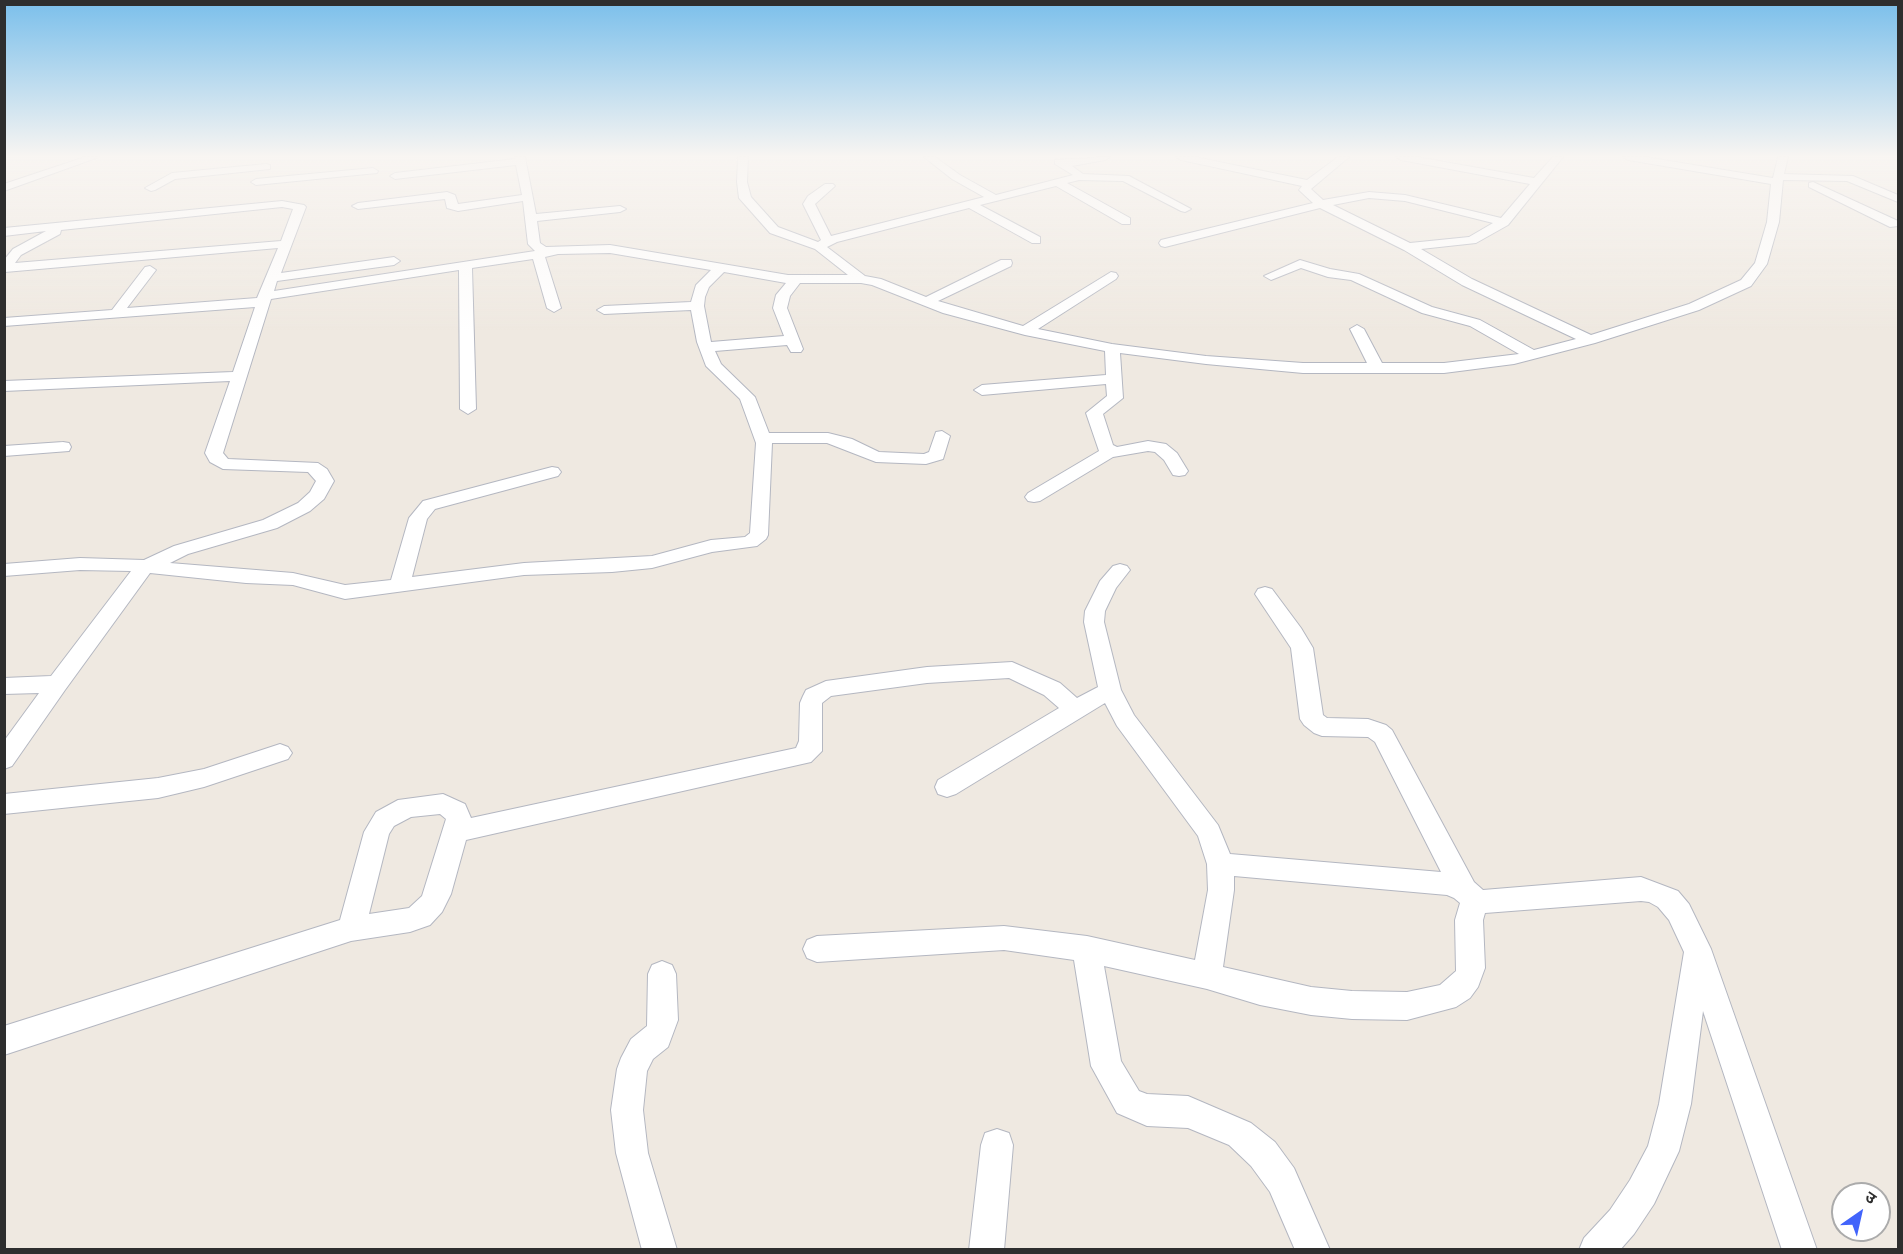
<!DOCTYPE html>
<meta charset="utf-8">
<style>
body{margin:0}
#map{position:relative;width:1903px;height:1254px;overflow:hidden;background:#efe9e1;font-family:"Sofia Sans Condensed","Noto Sans Devanagari",sans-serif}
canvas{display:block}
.frame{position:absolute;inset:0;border:6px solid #2e2e2e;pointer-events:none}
.north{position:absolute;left:1831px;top:1182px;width:60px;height:60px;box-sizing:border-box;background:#fff;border:2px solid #ababab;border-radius:50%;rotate:34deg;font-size:16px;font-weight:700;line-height:24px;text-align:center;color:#2e2e2e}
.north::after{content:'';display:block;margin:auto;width:21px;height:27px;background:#4264fb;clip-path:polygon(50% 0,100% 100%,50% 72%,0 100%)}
</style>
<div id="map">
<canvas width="1903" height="1254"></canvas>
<div class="frame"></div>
<div class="north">उ</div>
</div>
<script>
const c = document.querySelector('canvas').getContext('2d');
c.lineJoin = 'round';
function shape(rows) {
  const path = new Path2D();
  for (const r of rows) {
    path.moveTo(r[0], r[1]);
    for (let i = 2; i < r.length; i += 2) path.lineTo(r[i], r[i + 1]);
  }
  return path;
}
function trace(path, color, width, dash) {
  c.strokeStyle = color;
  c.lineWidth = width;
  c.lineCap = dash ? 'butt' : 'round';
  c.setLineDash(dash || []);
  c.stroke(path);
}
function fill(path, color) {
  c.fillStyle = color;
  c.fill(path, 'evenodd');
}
const street = shape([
 [85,157,99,157,4,191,4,184,85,157],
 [515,157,525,157,536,214,620,206,626,209,620,212,537,221,540,243,546,247,610,245,788,275,848,275,815,249,770,233,739,198,737,182,738,157,748,157,747,182,751,197,778,227,818,242,821,240,803,204,808,196,825,184,833,184,835,186,815,204,831,236,984,197,952,179,924,157,935,157,960,175,996,195,1073,175,1055,164,1055,160,1110,157,1105,160,1072,166,1083,174,1129,176,1191,209,1185,212,1181,211,1123,181,1079,180,1067,183,1130,218,1130,224,1122,224,1056,186,980,205,1040,237,1040,243,1032,243,969,208,837,242,827,247,865,276,881,279,926,297,1001,260,1011,260,1012,263,1011,266,938,301,1023,326,1111,272,1116,273,1118,276,1116,279,1038,329,1112,344,1206,356,1303,363,1367,363,1350,329,1357,325,1364,329,1382,363,1444,363,1519,354,1470,326,1422,313,1351,280,1328,277,1301,268,1271,280,1264,276,1300,260,1330,269,1359,274,1432,307,1480,320,1534,350,1576,339,1462,285,1404,250,1320,208,1165,247,1161,246,1159,243,1161,240,1313,203,1299,190,1302,186,1181,160,1176,157,1195,157,1307,180,1338,157,1349,157,1311,189,1323,200,1369,192,1405,195,1501,218,1530,184,1401,160,1396,157,1417,157,1534,178,1553,157,1563,157,1508,225,1476,243,1421,249,1472,279,1591,335,1689,304,1741,280,1755,263,1767,222,1771,184,1628,160,1623,157,1645,157,1773,178,1778,157,1788,157,1784,174,1853,176,1898,195,1898,202,1847,181,1783,180,1779,222,1767,264,1751,286,1699,310,1595,343,1514,364,1444,373,1303,373,1206,364,1120,353,1123,398,1103,414,1113,445,1117,447,1148,441,1166,444,1177,453,1188,471,1185,475,1179,476,1173,475,1164,460,1155,452,1148,451,1113,457,1040,501,1034,502,1028,501,1025,497,1028,493,1099,451,1086,413,1107,396,1106,384,982,395,974,390,982,385,1106,375,1105,351,1025,335,943,313,872,285,861,283,800,283,790,296,787,308,803,349,801,352,791,352,787,345,715,351,721,364,755,397,769,433,828,433,852,439,879,452,924,454,929,452,936,432,942,431,950,436,943,459,926,464,876,462,827,443,772,443,768,535,766,539,757,546,712,552,652,568,612,572,524,575,345,599,293,585,246,583,150,573,65,690,12,766,4,769,4,741,39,693,4,694,4,678,51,676,131,571,80,570,4,576,4,564,80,558,144,560,174,546,263,520,298,503,310,492,316,481,308,472,223,469,210,462,205,453,230,381,4,391,4,381,233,372,255,307,4,326,4,318,112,310,145,267,150,266,156,270,127,308,257,298,278,248,5,272,4,260,13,249,46,231,4,236,4,228,282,201,304,205,306,207,281,273,394,257,400,261,394,265,277,281,274,291,535,251,528,244,523,201,458,211,447,208,445,199,358,209,352,206,358,203,447,192,455,195,458,204,522,195,516,165,395,179,390,176,395,173,515,159,515,157],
 [1369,198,1405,201,1493,223,1469,237,1410,243,1333,205,1369,198],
 [282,207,293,209,281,241,15,263,21,255,60,234,61,230,282,207],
 [610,253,711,270,696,285,691,302,604,306,597,310,604,314,691,310,697,342,706,366,740,399,756,443,750,533,745,537,711,540,652,556,524,563,412,577,427,519,435,509,558,476,561,472,558,468,552,467,423,501,409,518,391,580,345,585,293,573,170,563,188,554,277,528,310,511,324,499,334,481,327,469,318,463,228,459,223,453,271,299,459,270,460,409,468,414,476,409,472,268,533,259,547,308,554,312,561,308,545,257,558,254,610,253],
 [724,272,786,283,776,295,773,308,784,336,711,342,704,306,705,297,709,287,724,272],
 [266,164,270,165,270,169,175,179,155,190,151,191,145,188,172,173,266,164],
 [373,168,378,171,377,173,256,185,251,182,256,179,373,168],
 [1813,182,1898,221,1898,226,1890,227,1809,187,1809,183,1813,182],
 [63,442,69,443,71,447,69,451,4,456,4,446,63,442],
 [1120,564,1127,566,1130,570,1116,588,1105,611,1104,622,1121,690,1134,715,1218,825,1230,854,1441,872,1375,742,1368,737,1322,736,1314,733,1304,725,1300,719,1291,648,1255,594,1258,589,1265,587,1272,589,1301,628,1313,648,1323,715,1327,718,1368,719,1386,725,1392,730,1474,882,1483,890,1641,877,1678,891,1689,904,1711,949,1817,1250,1782,1250,1703,1011,1691,1104,1679,1151,1654,1204,1634,1234,1620,1250,1579,1250,1584,1238,1610,1210,1630,1180,1648,1146,1659,1104,1684,952,1669,920,1658,907,1649,902,1641,901,1485,913,1483,920,1485,968,1478,987,1470,998,1456,1007,1407,1020,1352,1019,1311,1015,1260,1005,1207,989,1104,966,1121,1061,1139,1091,1147,1094,1188,1096,1251,1123,1275,1142,1294,1168,1330,1250,1295,1250,1270,1192,1251,1166,1229,1145,1188,1128,1147,1126,1117,1113,1091,1066,1074,960,1004,950,817,962,807,958,803,949,807,940,817,936,1004,926,1087,936,1195,960,1208,890,1207,864,1198,836,1117,726,1105,703,956,794,947,797,938,794,935,787,938,780,1059,708,1044,695,1009,678,927,683,831,696,822,703,822,751,811,762,466,840,451,894,442,912,430,925,410,932,351,941,4,1055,4,1026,340,920,364,832,376,812,398,800,443,794,465,804,471,818,796,748,799,741,800,703,803,696,806,690,826,681,927,667,1012,662,1060,683,1077,698,1098,687,1084,622,1085,611,1100,581,1113,566,1120,564],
 [440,814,446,819,422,896,409,908,369,914,389,834,394,826,411,817,440,814],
 [1234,876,1447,895,1454,898,1460,903,1455,920,1456,971,1440,985,1407,992,1352,991,1311,987,1223,967,1234,890,1234,876],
 [280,744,288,747,292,753,288,759,204,787,158,798,4,814,4,794,158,778,204,769,280,744],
 [662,961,672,965,676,974,678,1020,668,1047,653,1059,647,1071,643,1110,648,1153,677,1250,642,1250,616,1153,611,1110,617,1069,621,1058,631,1039,647,1026,648,974,652,965,662,961],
 [997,1129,1009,1133,1013,1145,1004,1250,969,1250,981,1145,985,1133,997,1129]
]);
trace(street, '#b4b7c1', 2);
fill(street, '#fff');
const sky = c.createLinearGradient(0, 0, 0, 332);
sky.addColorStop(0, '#7abfeb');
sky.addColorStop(0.47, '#f8f5f2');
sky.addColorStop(1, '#f8f5f200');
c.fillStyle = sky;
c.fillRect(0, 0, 1903, 332);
</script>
